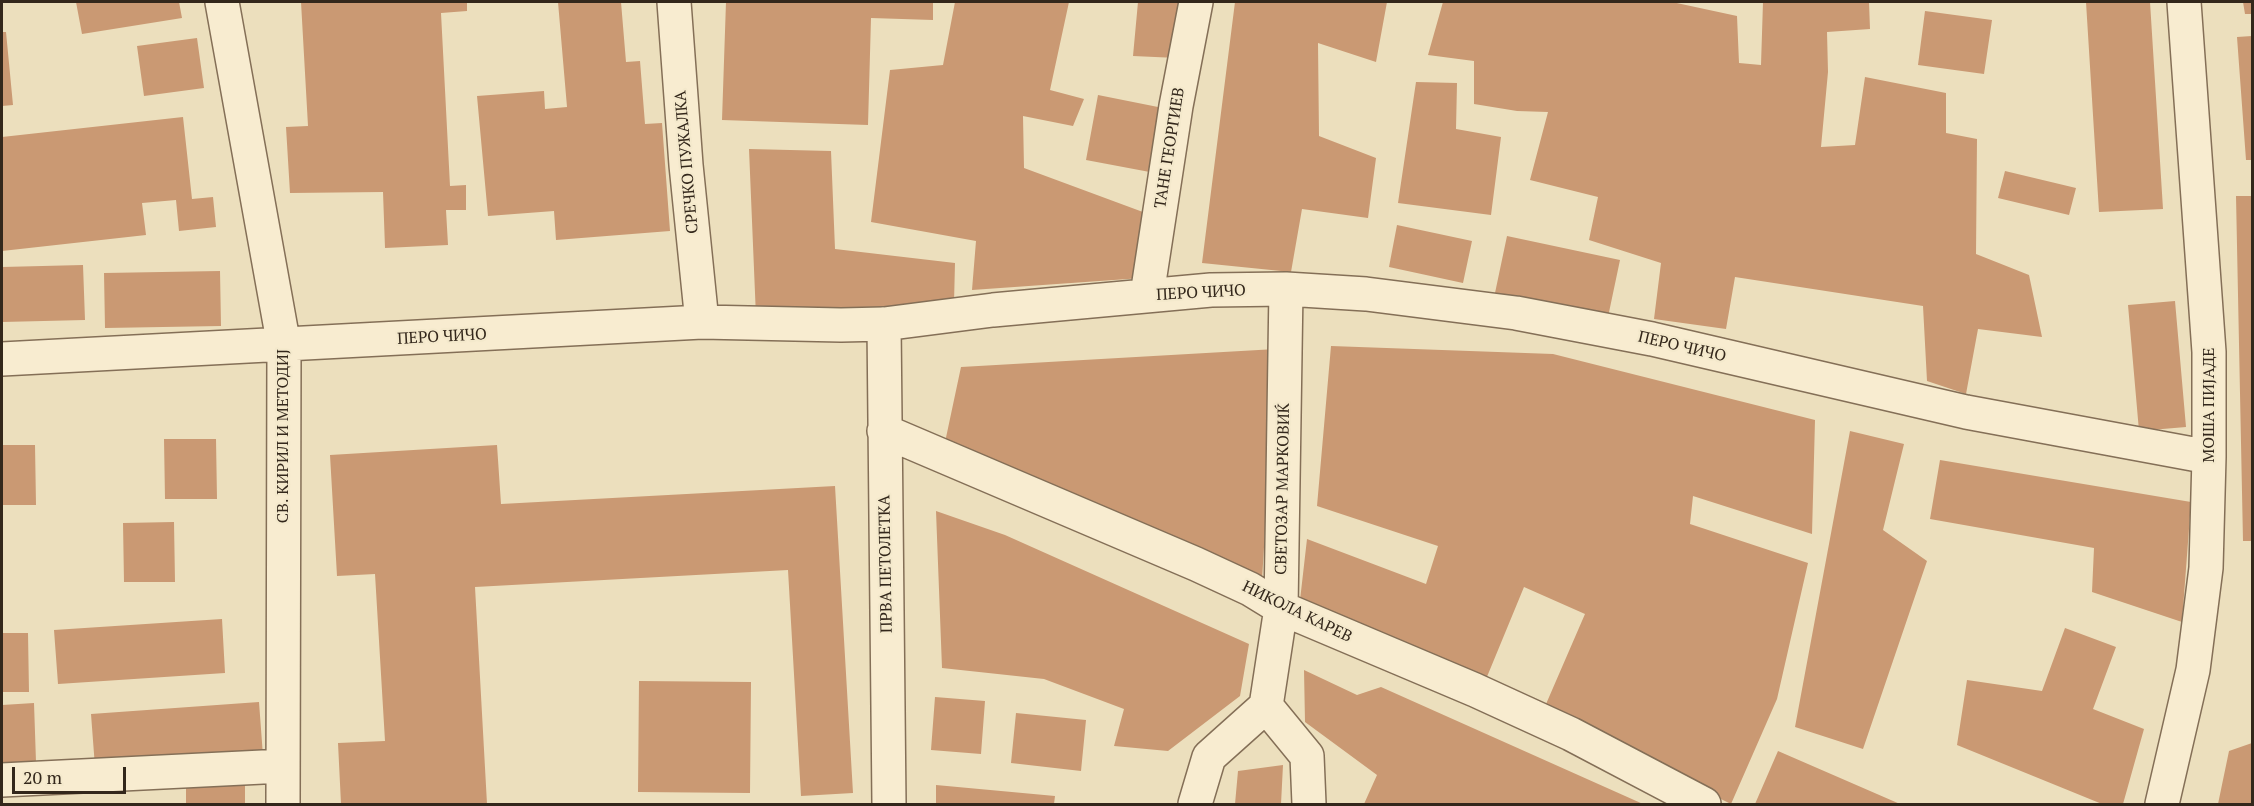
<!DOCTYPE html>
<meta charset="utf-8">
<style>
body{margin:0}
#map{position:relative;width:2254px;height:806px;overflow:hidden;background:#ecdfbd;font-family:"PT Serif",serif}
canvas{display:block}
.frame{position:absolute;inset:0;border:3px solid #33271b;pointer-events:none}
.scale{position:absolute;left:12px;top:767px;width:114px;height:27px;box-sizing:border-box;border:3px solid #33271b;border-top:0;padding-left:8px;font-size:18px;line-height:21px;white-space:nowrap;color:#33271b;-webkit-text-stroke:4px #f4e9cc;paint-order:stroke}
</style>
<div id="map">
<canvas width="2254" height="806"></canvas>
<div class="frame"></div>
<div class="scale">20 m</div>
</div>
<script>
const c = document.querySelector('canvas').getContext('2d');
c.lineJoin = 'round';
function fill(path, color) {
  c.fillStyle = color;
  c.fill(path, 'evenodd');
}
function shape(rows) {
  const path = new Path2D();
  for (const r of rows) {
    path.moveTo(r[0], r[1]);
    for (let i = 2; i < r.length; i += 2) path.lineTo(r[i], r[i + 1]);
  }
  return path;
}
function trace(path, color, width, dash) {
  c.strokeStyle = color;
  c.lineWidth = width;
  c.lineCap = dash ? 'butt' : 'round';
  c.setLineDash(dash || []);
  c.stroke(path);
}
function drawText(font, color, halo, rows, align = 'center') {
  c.font = font + ' "PT Serif",serif';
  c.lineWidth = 4.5;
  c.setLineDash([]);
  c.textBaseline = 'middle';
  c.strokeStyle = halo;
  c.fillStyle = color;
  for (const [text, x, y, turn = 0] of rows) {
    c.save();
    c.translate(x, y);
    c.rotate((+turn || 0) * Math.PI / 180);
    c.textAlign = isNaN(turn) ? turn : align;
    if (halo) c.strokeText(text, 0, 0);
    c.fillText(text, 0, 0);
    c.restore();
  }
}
const building = shape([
 [76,2,179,2,182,18,82,34],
 [301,2,467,2,467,11,441,13,450,186,466,185,466,210,446,210,448,245,385,248,383,192,290,193,286,127,308,126],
 [558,2,621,2,626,62,640,61,645,124,662,123,670,231,556,240,554,211,488,216,477,96,544,91,545,109,567,107],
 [726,2,933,2,933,20,871,18,868,125,722,120],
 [955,2,1069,2,1050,90,1084,99,1073,126,1023,116,1024,168,1151,215,1142,278,972,290,976,241,871,222,890,70,943,65],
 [1138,2,1183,2,1177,58,1133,56],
 [1235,2,1387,2,1376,62,1318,43,1319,136,1376,158,1368,218,1302,209,1291,272,1202,263],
 [1443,2,1672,2,1737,16,1739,63,1761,65,1763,2,1869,2,1870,29,1827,32,1828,72,1821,147,1855,145,1865,77,1946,93,1946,133,1977,139,1976,254,2029,275,2042,337,1978,329,1966,394,1927,381,1923,306,1735,277,1726,329,1654,319,1661,263,1589,240,1598,197,1530,180,1548,112,1517,111,1474,104,1474,61,1428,55],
 [2086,2,2150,2,2163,209,2099,212],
 [2243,2,2252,2,2252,14,2245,14],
 [1925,11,1992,20,1984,74,1918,65],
 [2,32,6,32,13,105,2,106],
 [2252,36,2252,160,2246,160,2237,37],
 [197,38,204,88,144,96,137,46],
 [1416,82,1457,83,1456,129,1501,137,1491,215,1398,203],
 [1098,95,1168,109,1155,173,1086,160],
 [183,117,192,199,213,197,216,227,179,231,176,200,142,203,146,235,2,251,2,137],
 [749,149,831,151,835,249,955,263,954,303,756,317],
 [2005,171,2076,188,2069,215,1998,198],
 [2236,196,2252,196,2252,541,2243,541],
 [1397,225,1472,241,1463,283,1389,267],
 [1507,236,1620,260,1608,317,1495,293],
 [83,265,85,320,2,322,2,267],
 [220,271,221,326,105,328,104,273],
 [2175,301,2186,427,2139,431,2128,305],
 [1331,346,1553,354,1815,420,1812,534,1693,496,1690,524,1808,563,1777,699,1731,804,1543,711,1585,614,1524,587,1484,684,1299,609,1307,539,1426,584,1438,546,1317,506],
 [1276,349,1262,580,944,447,961,367],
 [1850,431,1904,444,1883,530,1927,561,1863,749,1795,727],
 [164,439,216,439,217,499,165,499],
 [2,445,35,445,36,505,2,505],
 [497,445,501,504,835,486,853,793,801,796,788,570,475,587,487,804,341,804,338,743,385,741,375,574,337,576,330,455],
 [1940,460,2191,502,2182,622,2092,592,2094,548,1930,519],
 [936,511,1005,535,1249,644,1240,696,1168,751,1114,746,1124,709,1044,679,942,668],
 [174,522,175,582,124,582,123,523],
 [222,619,225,673,58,684,54,630],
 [2065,628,2116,647,2093,709,2144,729,2123,804,2102,804,1957,745,1967,680,2042,691],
 [2,633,28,633,29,692,2,692],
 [1304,670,1357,695,1381,687,1643,804,1364,804,1377,775,1305,722],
 [639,681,751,682,750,793,638,792],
 [935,697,985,701,981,754,931,750],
 [259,702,263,756,95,767,91,714],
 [34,703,36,762,2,764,2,705],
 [1016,713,1086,720,1081,771,1011,763],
 [2252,743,2252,804,2218,804,2229,751],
 [1778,751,1900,804,1755,804],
 [1283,765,1281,804,1235,804,1238,771],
 [186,771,245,771,245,804,186,804],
 [936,785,1055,796,1054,804,936,804]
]);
const minor = shape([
 [222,2,284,346,283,804],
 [674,2,686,165,702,322],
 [1147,295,1176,106,1196,2],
 [884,324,889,804],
 [2,359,702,322,841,325,884,324,993,310,1211,290,1286,289,1366,294,1516,313,1652,339,1966,412,2209,457],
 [884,431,1196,564,1250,589,1281,608,1475,690,1571,734,1704,804],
 [1266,706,1307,756,1309,804],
 [2,780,283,766],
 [1195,804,1209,757,1266,706,1281,608,1286,289],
 [2162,804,2193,670,2206,568,2209,457,2209,352,2184,2]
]);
const streetNames = [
 ["ТАНЕ ГЕОРГИЕВ",1170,148,-81],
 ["СРЕЧКО ПУЖАЛКА",687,162,-95],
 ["ПЕРО ЧИЧО",1201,293,-3],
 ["ПЕРО ЧИЧО",442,337,-3],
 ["ПЕРО ЧИЧО",1682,347,13],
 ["МОША ПИЈАДЕ",2209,405,-90],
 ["СВ. КИРИЛ И МЕТОДИЈ",283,436,-90],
 ["СВЕТОЗАР МАРКОВИЌ",1283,489,-89],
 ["ПРВА ПЕТОЛЕТКА",886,564,-91],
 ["НИКОЛА КАРЕВ",1297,612,26]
];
fill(building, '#ca9973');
trace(minor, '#846f57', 36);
trace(minor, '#f8ecd0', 33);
drawText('16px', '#33271b', '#f4e9cc', streetNames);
</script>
